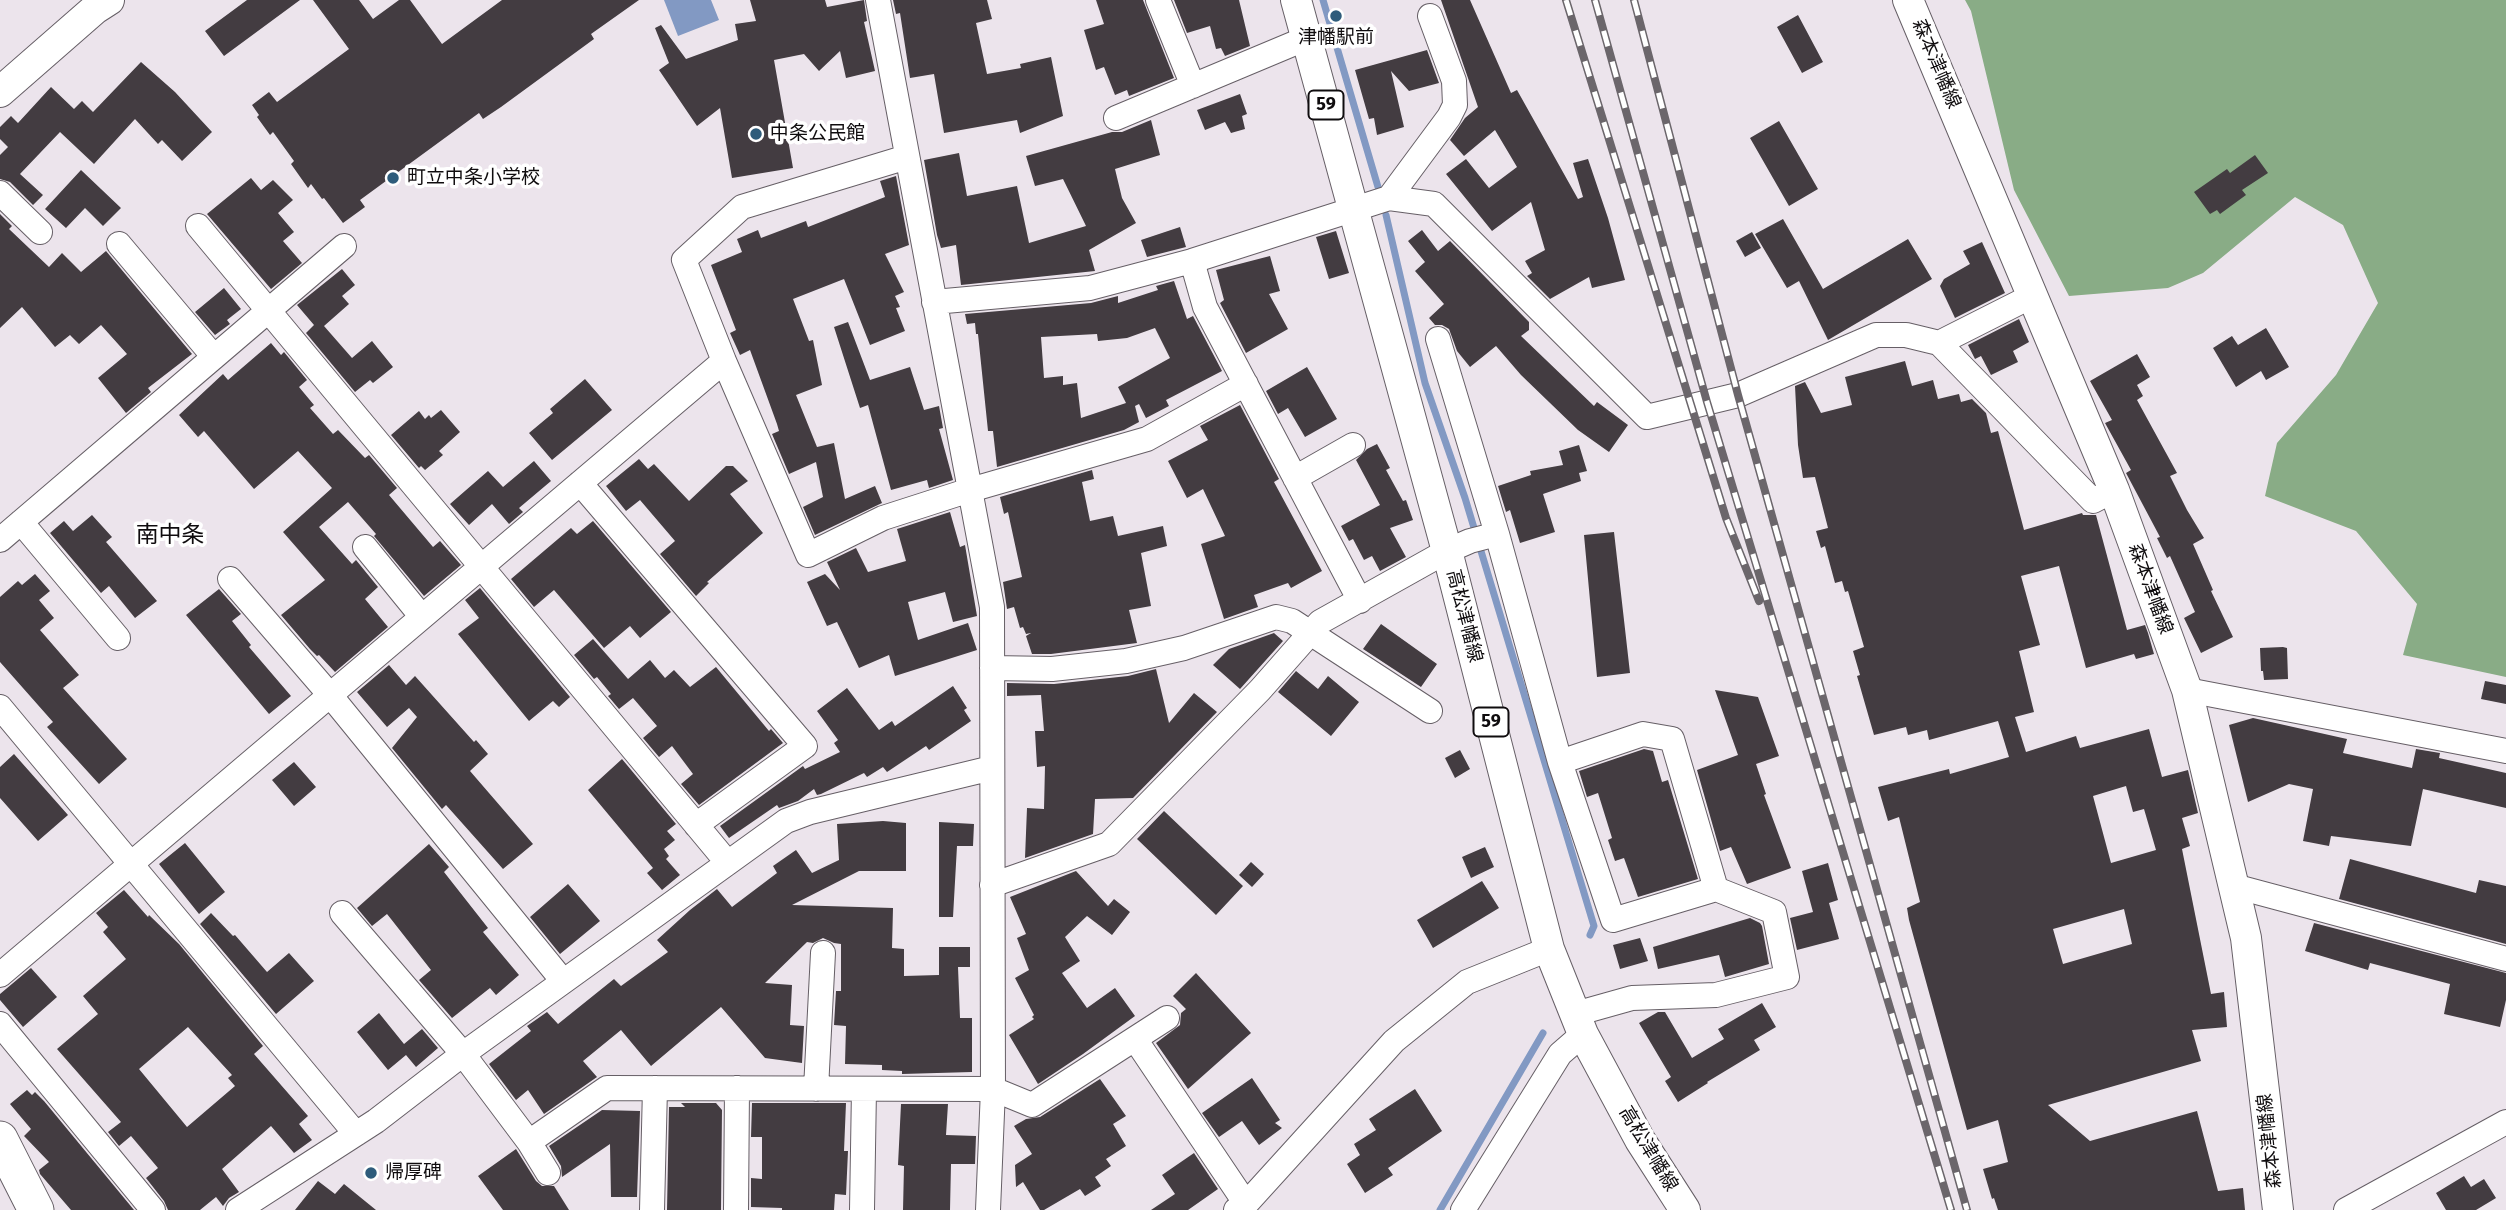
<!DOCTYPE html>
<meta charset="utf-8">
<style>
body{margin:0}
canvas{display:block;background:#ece4ec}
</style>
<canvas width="2506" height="1210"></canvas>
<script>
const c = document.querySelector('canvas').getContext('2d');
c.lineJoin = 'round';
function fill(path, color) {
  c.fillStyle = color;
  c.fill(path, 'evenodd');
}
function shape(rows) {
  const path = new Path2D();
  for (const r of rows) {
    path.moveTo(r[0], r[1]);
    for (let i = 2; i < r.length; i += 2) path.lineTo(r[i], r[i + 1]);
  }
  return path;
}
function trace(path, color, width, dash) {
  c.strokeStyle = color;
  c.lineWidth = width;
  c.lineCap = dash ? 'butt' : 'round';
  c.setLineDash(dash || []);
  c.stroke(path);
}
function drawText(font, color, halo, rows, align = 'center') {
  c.font = font + ' "Fira Sans","Noto Sans JP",sans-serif';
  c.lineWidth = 7;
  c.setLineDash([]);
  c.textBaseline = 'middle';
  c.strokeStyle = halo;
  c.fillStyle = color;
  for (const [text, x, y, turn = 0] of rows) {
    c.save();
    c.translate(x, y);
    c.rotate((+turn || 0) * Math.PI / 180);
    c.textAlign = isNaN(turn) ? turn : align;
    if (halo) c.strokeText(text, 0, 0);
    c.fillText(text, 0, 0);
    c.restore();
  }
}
const forest = shape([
 [1965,0,2506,0,2506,677,2403,655,2417,604,2356,531,2265,496,2277,443,2336,375,2378,303,2343,225,2295,197,2203,273,2168,288,2069,296,2014,190,1971,11]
]);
const water = shape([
 [664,0,711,0,719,20,678,36]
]);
const stream = shape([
 [1323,0,1378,187],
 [1386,215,1425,383,1465,498,1594,926,1590,935],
 [1440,1210,1543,1033]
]);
const building = shape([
 [247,0,300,0,224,56,205,31],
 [313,0,359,0,373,19,399,0,410,0,442,44,502,0,639,0,591,34,594,39,501,107,483,119,479,113,360,200,365,207,343,223,324,198,322,199,311,184,308,188,291,164,294,161,273,132,270,135,257,117,259,115,252,105,269,92,277,102,349,49],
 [750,0,825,0,827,7,864,0,867,21,864,22,875,71,846,78,840,51,819,71,804,54,774,60,793,168,732,178,720,108,697,126,659,70,669,63,655,28,661,25,686,59,738,40,735,24,756,21],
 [893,0,987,0,992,19,976,23,987,74,1021,68,1020,64,1051,57,1063,116,1020,133,1017,120,944,133,934,74,910,78,900,13,896,14],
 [1096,0,1143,0,1174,78,1129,96,1127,90,1115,95,1104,67,1096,70,1084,30,1104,24],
 [1174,0,1239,0,1250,46,1225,56,1221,48,1216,49,1210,26,1187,33],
 [1441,0,1470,0,1511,93,1517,90,1578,199,1583,197,1573,163,1588,159,1608,218,1625,280,1592,288,1589,277,1550,299,1527,276,1532,273,1525,261,1545,250,1531,202,1492,231,1446,174,1466,159,1489,188,1517,167,1495,130,1464,156,1450,140,1465,118,1478,107],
 [1798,15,1823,62,1802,73,1777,27],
 [1427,50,1439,83,1409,91,1391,71,1404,127,1377,135,1374,118,1369,119,1355,70],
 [141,62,175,92,212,132,182,161,162,140,158,144,135,119,94,164,60,132,20,174,43,195,33,205,10,182,0,179,0,155,8,147,0,139,0,127,11,116,18,123,51,87,74,109,82,101,93,112],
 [1240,94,1247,114,1242,116,1245,129,1231,133,1225,122,1205,130,1197,110],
 [1151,120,1160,155,1115,169,1122,198,1136,223,1089,250,1095,271,961,285,956,245,941,248,937,235,924,160,959,153,967,196,1017,186,1029,243,1086,226,1063,179,1035,186,1026,156,1112,132,1122,132],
 [1779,121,1818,189,1789,206,1750,138],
 [2255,155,2268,173,2242,190,2246,195,2220,214,2217,210,2210,214,2194,192,2227,169,2230,173],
 [81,170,121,208,103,226,85,208,66,228,45,209],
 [896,176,909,245,885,254,904,292,895,296,900,307,896,308,905,331,870,345,844,279,793,299,809,341,813,340,822,385,796,395,817,447,834,443,845,499,875,486,882,503,815,535,803,507,823,497,816,462,789,474,772,434,779,431,777,424,750,350,740,355,730,333,736,330,711,265,742,252,737,239,758,230,761,238,806,221,808,227,885,197,880,181],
 [251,178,261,190,273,180,293,200,278,213,294,232,283,241,302,263,271,289,207,214],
 [0,214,12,226,9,229,49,267,62,253,81,272,106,251,192,354,148,388,151,392,126,413,98,378,127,354,101,325,79,344,70,335,55,347,22,307,0,328],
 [1783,219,1823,289,1908,239,1932,279,1828,340,1799,281,1787,288,1755,234],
 [1180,227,1186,247,1147,257,1141,240],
 [1422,230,1438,251,1450,241,1529,322,1529,330,1521,336,1594,406,1597,402,1628,425,1609,452,1578,430,1521,375,1496,346,1470,367,1457,351,1449,329,1442,325,1435,325,1429,318,1444,304,1415,271,1425,262,1408,241],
 [1336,231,1349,273,1329,279,1316,237],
 [1752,232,1761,248,1745,257,1736,241],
 [1982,242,2005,293,1955,318,1940,286,1944,279,1970,264,1963,251],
 [1270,256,1280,291,1269,294,1288,329,1246,353,1220,303,1224,300,1216,270],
 [342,269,355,285,342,296,349,304,324,326,352,358,372,341,393,367,373,383,370,380,355,392,306,333,314,325,297,305],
 [1174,281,1187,319,1193,316,1222,371,1166,400,1169,406,1146,418,1139,404,1135,406,1139,422,1124,430,997,467,993,431,988,431,978,334,976,334,975,323,967,324,965,314,1091,303,1118,296,1118,303,1158,290,1156,286],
 [1155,328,1170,358,1118,387,1126,403,1081,418,1077,383,1063,385,1063,376,1044,378,1041,337,1097,334,1098,341,1127,338],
 [224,288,241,309,227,320,230,324,215,335,195,312],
 [2019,319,2029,342,2013,351,2018,362,1991,375,1981,356,1975,359,1968,345],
 [848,322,870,380,910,367,924,410,939,406,943,428,939,429,953,480,929,488,927,480,891,490,868,405,860,408,834,327],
 [2266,328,2289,367,2266,380,2261,371,2236,387,2213,348,2232,336,2238,345],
 [271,343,281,355,284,352,307,380,299,387,314,405,310,408,333,434,338,430,365,458,369,455,397,488,389,495,433,547,440,541,461,565,424,596,374,536,376,534,348,502,319,527,352,564,356,560,378,587,365,599,388,627,335,672,319,655,317,656,310,649,281,615,325,580,283,532,332,488,298,451,254,489,204,431,198,437,179,415,223,374,228,380],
 [2137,354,2150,377,2137,385,2143,396,2137,400,2177,473,2170,476,2187,510,2204,538,2193,544,2213,590,2211,591,2233,637,2201,653,2184,618,2195,612,2170,556,2167,558,2157,538,2160,537,2126,473,2131,470,2105,423,2112,420,2090,381],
 [1905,361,1912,386,1933,380,1938,399,1959,394,1961,402,1972,399,1986,413,1991,433,1998,431,2024,530,2082,513,2083,515,2096,515,2127,630,2145,625,2148,633,2154,654,2136,659,2134,654,2086,668,2059,566,2021,576,2040,645,2019,651,2034,712,2015,717,2026,752,2076,736,2080,748,2149,729,2162,777,2188,770,2198,813,2182,818,2190,846,2182,849,2211,994,2224,992,2227,1027,2192,1030,2201,1061,2048,1105,2090,1141,2197,1111,2218,1191,2243,1188,2245,1210,1998,1210,1994,1198,1992,1199,1983,1169,2008,1162,1998,1120,1967,1130,1909,920,1907,908,1920,902,1899,817,1888,821,1878,787,1949,769,1950,774,2009,757,1998,721,1929,740,1927,730,1908,735,1906,727,1874,735,1857,676,1860,675,1853,651,1864,647,1848,591,1845,592,1842,581,1835,583,1825,546,1821,548,1816,531,1828,528,1815,477,1803,478,1798,445,1795,386,1805,382,1821,413,1852,405,1845,377],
 [2126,786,2133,812,2144,809,2156,850,2111,863,2093,796],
 [2124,909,2132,944,2063,964,2053,929],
 [1307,367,1337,419,1305,437,1288,408,1278,414,1266,391],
 [585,379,612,410,552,460,529,433,553,413,550,409],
 [1240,405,1279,479,1274,482,1322,571,1291,588,1288,583,1254,595,1258,607,1224,619,1201,544,1225,536,1203,489,1187,498,1168,461,1208,440,1200,426],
 [441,410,460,432,439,451,443,455,425,470,421,466,419,468,391,435,419,411,425,419,429,415,431,418],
 [1377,444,1390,468,1386,470,1403,501,1406,500,1413,520,1390,528,1406,557,1380,571,1372,556,1364,560,1353,539,1349,541,1341,526,1380,505,1356,460,1367,449],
 [1579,445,1587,471,1579,473,1581,481,1543,494,1555,532,1520,543,1510,510,1506,512,1498,486,1531,475,1530,471,1563,465,1559,451],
 [639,459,648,469,654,464,689,501,726,466,733,466,748,481,730,494,763,533,707,582,709,583,696,596,660,554,675,541,640,500,626,511,606,486],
 [534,461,551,481,519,508,523,512,509,524,492,504,469,525,450,504,488,471,503,487],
 [1092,470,1094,479,1082,482,1090,521,1113,516,1118,536,1163,526,1167,546,1141,553,1151,606,1129,610,1137,643,1051,654,1032,654,1026,636,1031,633,1026,634,1023,627,1020,628,1014,607,1007,609,1003,582,1022,577,1008,512,1004,514,1000,497],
 [950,512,960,547,965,545,977,616,953,622,945,592,908,602,918,640,968,623,977,650,895,676,889,655,859,668,837,622,827,626,807,582,825,574,840,590,827,562,856,548,868,572,906,561,897,529],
 [92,515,112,537,106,542,157,601,135,618,109,586,101,593,50,533,64,521,73,531],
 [593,521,671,612,640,638,630,626,604,648,554,590,534,607,511,579,571,528,577,534],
 [1614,532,1630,673,1597,677,1584,535],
 [35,574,50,591,39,600,54,618,40,630,79,675,63,688,127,759,99,784,47,727,53,722,0,662,0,597,18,581,22,585],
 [480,588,570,697,559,707,553,701,529,721,458,634,479,618,465,600],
 [219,589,241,614,232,621,251,645,249,647,291,696,269,714,186,615],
 [1381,624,1437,664,1421,687,1363,649],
 [1274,633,1283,641,1240,689,1213,665,1229,649],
 [593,639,628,679,650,660,665,678,674,670,690,687,716,667,769,731,771,729,783,743,699,805,681,784,693,774,672,746,659,757,643,738,657,726,633,698,619,709,608,696,611,694,597,677,594,679,574,655],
 [2283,647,2287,648,2288,679,2264,680,2263,671,2261,671,2260,648],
 [389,665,406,685,415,676,474,742,476,740,488,754,470,771,533,844,503,869,446,805,442,809,392,748,417,717,409,708,387,727,357,692],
 [1156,669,1169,723,1194,693,1217,712,1133,798,1095,799,1093,834,1025,858,1027,808,1044,809,1045,766,1037,767,1035,731,1044,731,1041,695,1007,696,1007,683,1054,684,1128,676],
 [1296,671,1318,689,1328,676,1359,702,1331,736,1278,692],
 [2485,681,2506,685,2506,704,2481,699],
 [953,686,967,708,964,710,971,721,929,750,926,746,887,772,883,767,867,777,864,773,821,794,817,795,814,789,798,801,779,808,777,805,729,838,720,826,803,766,805,769,840,752,834,743,838,740,817,711,847,688,879,730,892,721,895,726],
 [1715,690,1758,697,1779,756,1756,764,1766,794,1764,795,1791,868,1747,884,1731,847,1720,851,1697,770,1738,755],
 [2253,718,2347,739,2343,753,2412,768,2416,749,2440,753,2439,758,2506,773,2506,808,2423,789,2411,846,2331,836,2329,846,2303,841,2313,789,2289,784,2248,802,2229,725],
 [1644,749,1653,751,1662,782,1668,780,1698,879,1638,897,1624,858,1615,861,1608,840,1612,838,1598,793,1587,797,1579,771],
 [1460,750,1470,769,1455,778,1445,758],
 [14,754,68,815,38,841,0,798,0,767],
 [622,759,676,824,667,831,675,840,664,849,669,856,666,859,680,875,662,890,647,873,653,868,588,790],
 [294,762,316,787,294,806,272,780],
 [1164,811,1243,886,1216,915,1137,839],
 [883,821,906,823,906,871,859,871,792,905,893,908,892,948,904,949,904,976,939,975,939,947,970,947,970,967,958,967,960,1018,972,1018,972,1072,902,1074,902,1071,882,1070,882,1065,845,1064,846,1026,834,1025,836,991,841,991,841,944,834,943,823,938,813,943,807,942,765,983,792,985,790,1025,804,1026,802,1063,765,1058,721,1007,651,1066,621,1030,583,1061,597,1077,544,1114,528,1090,516,1100,489,1064,531,1031,527,1026,547,1012,558,1024,614,979,621,986,668,952,657,940,690,910,717,889,732,907,777,873,773,866,796,850,812,873,839,860,837,824],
 [939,822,974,824,973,846,957,846,953,917,939,917],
 [185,843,225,892,199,914,159,864],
 [429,844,449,867,444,872,488,928,483,932,519,975,496,995,490,988,452,1018,419,980,431,970,391,919,387,914,372,926,357,908],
 [1485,847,1494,867,1471,878,1462,857],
 [2350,859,2476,893,2479,880,2506,886,2506,944,2339,899],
 [1251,862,1264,874,1252,887,1239,875],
 [1828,863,1838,900,1829,903,1839,939,1797,950,1790,918,1813,912,1802,871],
 [1076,871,1108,906,1114,899,1130,912,1112,935,1087,916,1065,937,1080,961,1062,973,1087,1008,1115,988,1135,1016,1083,1054,1038,1084,1009,1035,1034,1019,1032,1017,1034,1015,1015,978,1029,970,1017,938,1026,934,1010,897],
 [1482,881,1499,908,1433,948,1417,920],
 [568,884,600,921,560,954,530,917],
 [124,890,148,917,149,915,179,944,263,1046,254,1054,308,1116,299,1124,312,1140,294,1153,271,1126,222,1169,239,1192,229,1198,223,1206,216,1197,200,1210,168,1210,164,1201,146,1178,158,1168,131,1136,119,1146,108,1132,121,1122,57,1049,98,1014,83,996,126,959,103,932,108,927,96,913],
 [188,1027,232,1075,228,1078,235,1086,187,1127,139,1069],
 [211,913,233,936,235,935,267,972,289,953,314,981,276,1014,200,924],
 [1750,918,1760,923,1762,926,1769,964,1725,977,1719,955,1658,969,1653,947],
 [2314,923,2506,973,2506,1000,2500,1027,2444,1014,2450,984,2370,963,2368,970,2305,951],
 [1640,938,1648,961,1620,969,1613,945],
 [31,968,57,997,23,1027,0,1000,0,994],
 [1196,973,1251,1033,1188,1089,1156,1043,1180,1025,1181,1013,1186,1009,1173,996],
 [1762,1003,1776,1027,1754,1040,1760,1050,1707,1082,1708,1083,1678,1102,1665,1081,1671,1077,1639,1023,1658,1012,1665,1012,1692,1058,1724,1039,1718,1029],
 [379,1013,404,1044,422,1029,438,1048,416,1067,406,1055,388,1070,357,1032],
 [1252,1078,1280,1120,1275,1123,1282,1128,1259,1145,1242,1121,1219,1137,1202,1113],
 [1100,1079,1126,1116,1113,1124,1126,1146,1106,1159,1111,1166,1095,1177,1101,1186,1085,1196,1080,1189,1044,1210,1040,1210,1023,1182,1016,1187,1015,1165,1032,1154,1014,1126,1026,1119,1040,1117],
 [1415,1089,1442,1131,1388,1168,1393,1175,1365,1193,1347,1164,1360,1155,1354,1144,1376,1130,1369,1119],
 [27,1090,32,1095,35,1092,44,1101,134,1210,71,1210,40,1174,39,1170,49,1162,24,1136,31,1129,10,1104],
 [681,1103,716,1103,722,1110,721,1210,667,1210,669,1107,685,1107],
 [752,1103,846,1103,844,1151,848,1151,846,1195,835,1194,834,1210,782,1210,782,1208,751,1207,751,1178,762,1179,762,1137,751,1137],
 [901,1104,948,1104,946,1135,976,1136,975,1164,951,1164,950,1210,903,1210,904,1166,898,1165],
 [602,1110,640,1111,637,1197,611,1197,610,1144,562,1177,561,1166,549,1146],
 [516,1149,536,1181,542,1186,554,1186,569,1210,503,1210,478,1176],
 [1194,1153,1218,1189,1188,1210,1151,1210,1175,1194,1162,1175],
 [2464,1176,2471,1187,2484,1179,2496,1198,2476,1210,2446,1210,2436,1193],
 [318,1181,335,1194,344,1184,376,1210,295,1210]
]);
const minor = shape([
 [878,0,992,607,993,1089,988,1210],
 [1158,0,1193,86],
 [1116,118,1307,38],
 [907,157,742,207,684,260,724,361,808,555,883,518,970,490,1147,439,1246,384],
 [0,193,40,232],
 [1389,198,1449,117,1455,105,1454,81,1430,16],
 [198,226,727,862],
 [119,244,214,357],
 [1192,261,1205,307,1360,601],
 [934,302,1090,288,1192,261,1389,198,1434,204,1647,417,1738,395,1876,335,1906,335,1939,343,2093,501,2114,490],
 [1438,339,1497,534,1560,762,1613,920,1716,889],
 [1939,343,2034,295],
 [1295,478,1353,445],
 [580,483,805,746,696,825],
 [21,522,118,638],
 [0,540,344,246],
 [365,547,422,617],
 [230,579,330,695,563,981],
 [992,668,1052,669,1126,661,1184,648,1276,617,1292,621,1430,711],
 [2187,690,2506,751],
 [0,707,356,1134],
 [1560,762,1643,734,1672,739,1716,889,1774,912,1787,977,1716,995,1632,998,1575,1014],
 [992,885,1109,844,1260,690,1320,622,1447,551,1470,541,1497,534],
 [2234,886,2506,959],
 [342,913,463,1054,529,1142,548,1173],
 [0,975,724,361],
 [0,1024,153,1210],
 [1135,1039,1246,1204],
 [816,1089,823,953],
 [529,1142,607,1088,993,1089,1032,1105,1167,1018],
 [238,1210,376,1121,463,1054,786,821,810,812,992,768],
 [652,1210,655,1088],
 [736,1210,737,1088],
 [862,1210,864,1089],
 [1236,1210,1246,1204,1394,1041,1467,982,1549,949],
 [1463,1210,1560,1054,1583,1034],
 [2346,1210,2506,1122]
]);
const major = shape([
 [1296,0,1447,551,1549,949,1583,1034,1640,1140,1685,1210],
 [1908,0,2114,490,2187,690,2246,938,2278,1210],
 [0,92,95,9,109,0]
]);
const highway = shape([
 [0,1139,36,1210]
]);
const rail = shape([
 [1566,0,1726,518,1759,601],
 [1595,0,1707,402,1951,1210],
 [1634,0,1738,395,1967,1210]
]);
const markers = [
 [1336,16,7,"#2e5c7b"],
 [756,134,7,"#2e5c7b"],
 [393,178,7,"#2e5c7b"],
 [371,1173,7,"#2e5c7b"]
];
const shields = [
 [1326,105,35],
 [1491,722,35]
];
const shieldNames = [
 ["59",1326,105],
 ["59",1491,722]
];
const poiNames = [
 ["津幡駅前",1336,38,"center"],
 ["中条公民館",770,134],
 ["町立中条小学校",407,178],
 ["帰厚碑",385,1173]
];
const streetNames = [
 ["森本津幡線",1936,64,67],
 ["森本津幡線",2150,589,70],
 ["高松津幡線",1464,616,76],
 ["森本津幡線",2270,1141,-96],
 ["高松津幡線",1648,1149,59]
];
const quarterNames = [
 ["南中条",170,536]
];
fill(forest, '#89ac86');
fill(water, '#8299c3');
trace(stream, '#8299c3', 7);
fill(building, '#433c41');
trace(minor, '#665f66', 26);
trace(major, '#665f66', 32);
trace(highway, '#665f66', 37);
trace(minor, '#fff', 24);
trace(major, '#fff', 30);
trace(highway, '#fff', 35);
trace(rail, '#6b666b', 8);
trace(rail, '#fff', 5, [16]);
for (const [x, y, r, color] of markers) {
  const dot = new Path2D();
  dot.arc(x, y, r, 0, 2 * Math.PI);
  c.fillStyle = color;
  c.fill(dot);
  trace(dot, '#fff', 2.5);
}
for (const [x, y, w] of shields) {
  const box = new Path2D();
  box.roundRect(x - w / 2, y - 14.5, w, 29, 5);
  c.fillStyle = '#fff';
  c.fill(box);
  trace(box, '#0f0c0e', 2);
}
drawText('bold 18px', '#0f0c0e', null, shieldNames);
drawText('19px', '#0f0c0e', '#fff', poiNames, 'left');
drawText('19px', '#0f0c0e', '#fff', streetNames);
drawText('23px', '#0f0c0e', '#fff', quarterNames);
</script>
